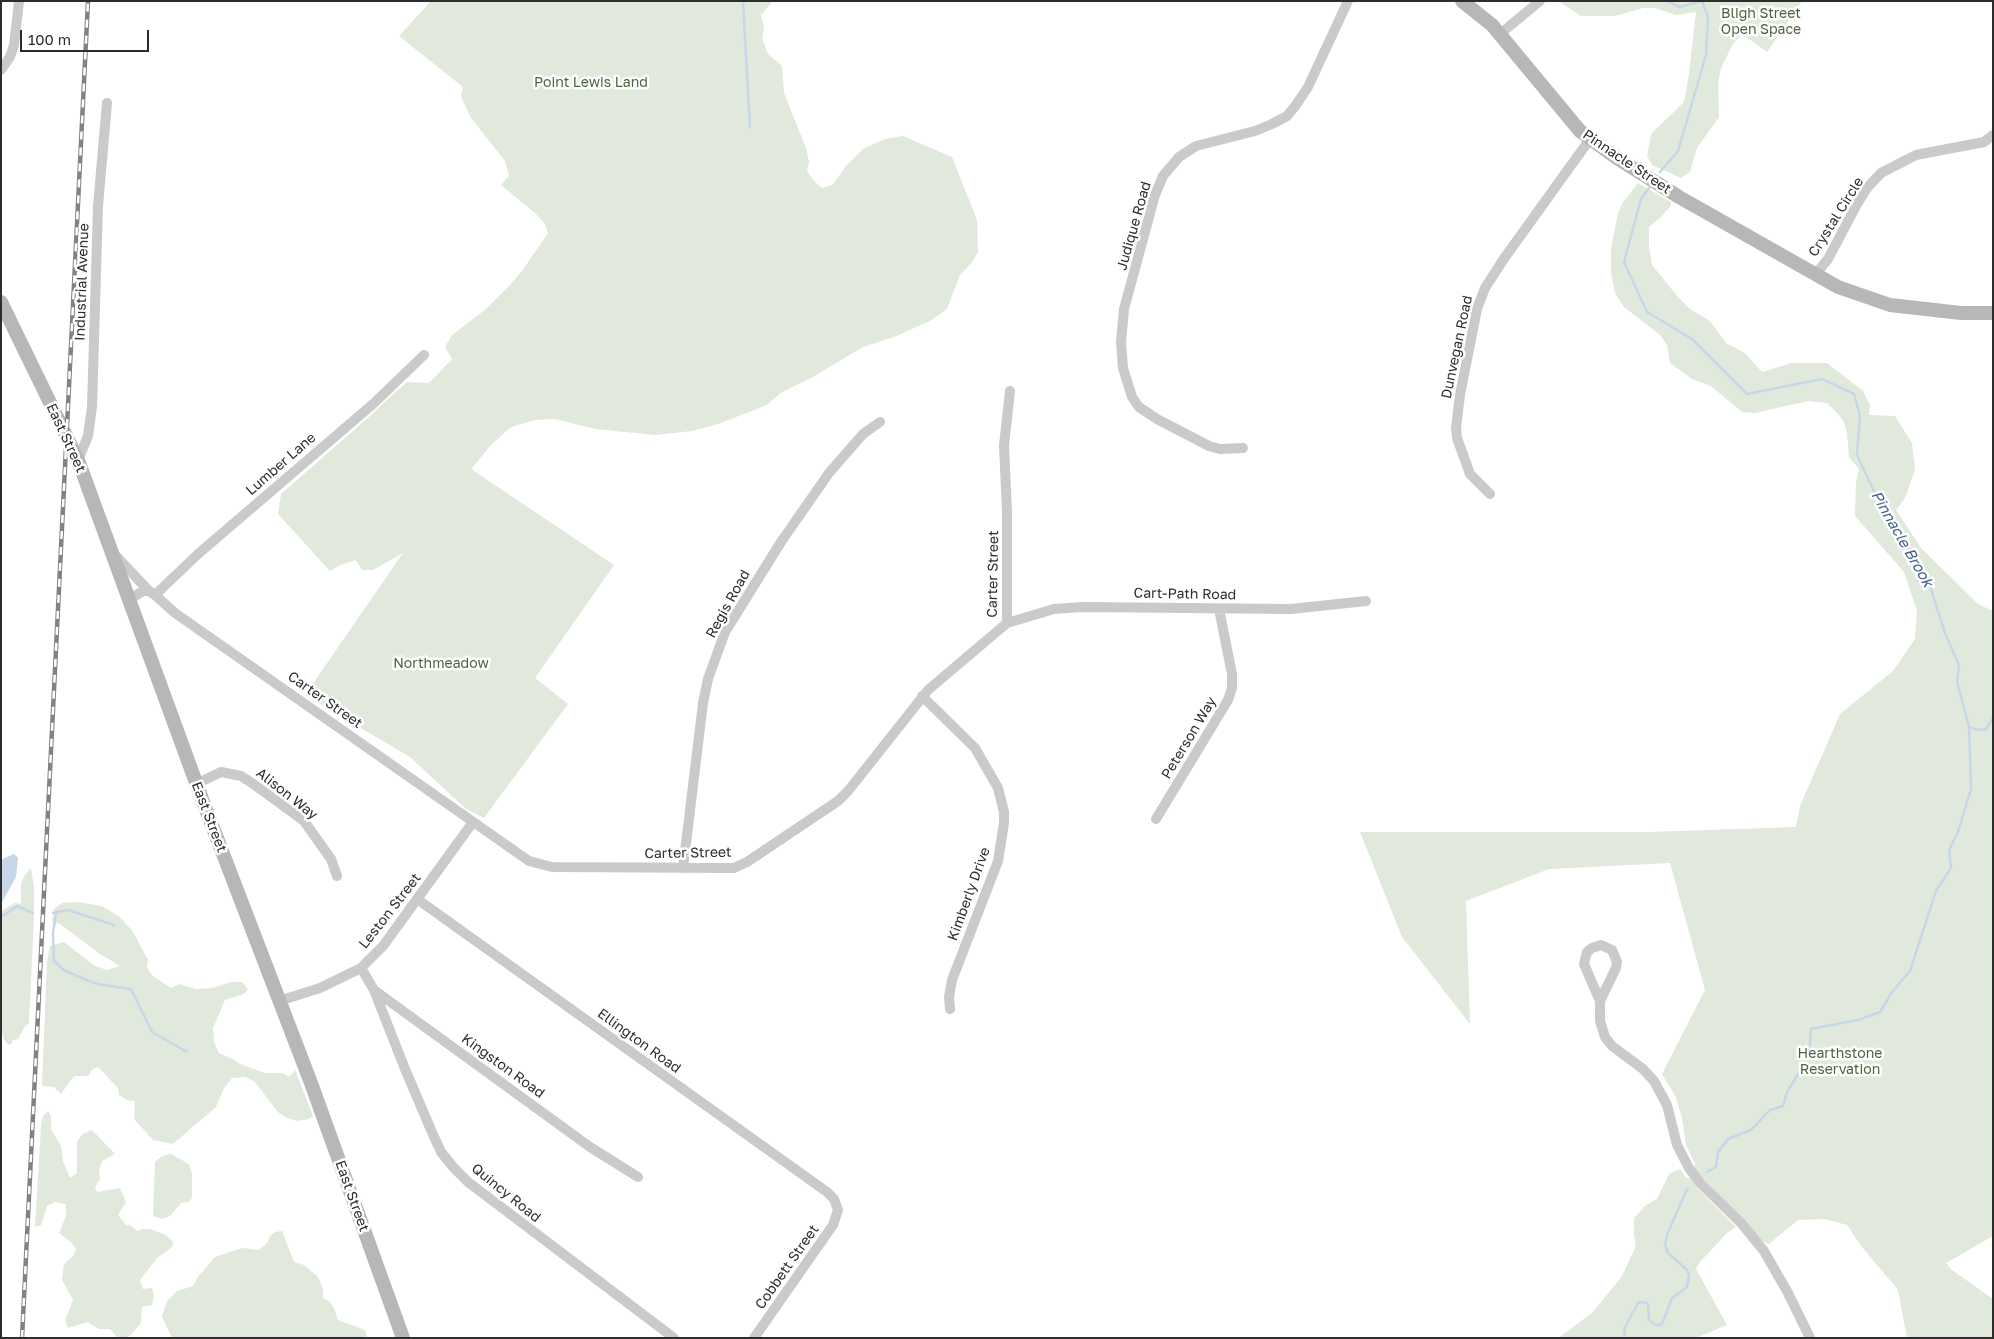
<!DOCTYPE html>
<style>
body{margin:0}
#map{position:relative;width:1994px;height:1339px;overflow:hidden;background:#fff;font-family:"Golos Text",sans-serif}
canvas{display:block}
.frame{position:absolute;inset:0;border:2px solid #2d2d2d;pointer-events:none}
.scale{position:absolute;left:20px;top:30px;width:129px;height:22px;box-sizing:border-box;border:2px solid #2d2d2d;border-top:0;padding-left:6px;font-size:15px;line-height:18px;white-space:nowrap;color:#2d2d2d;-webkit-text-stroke:4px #fff;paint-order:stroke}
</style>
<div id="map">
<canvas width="1994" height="1339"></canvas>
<div class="frame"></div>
<div class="scale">100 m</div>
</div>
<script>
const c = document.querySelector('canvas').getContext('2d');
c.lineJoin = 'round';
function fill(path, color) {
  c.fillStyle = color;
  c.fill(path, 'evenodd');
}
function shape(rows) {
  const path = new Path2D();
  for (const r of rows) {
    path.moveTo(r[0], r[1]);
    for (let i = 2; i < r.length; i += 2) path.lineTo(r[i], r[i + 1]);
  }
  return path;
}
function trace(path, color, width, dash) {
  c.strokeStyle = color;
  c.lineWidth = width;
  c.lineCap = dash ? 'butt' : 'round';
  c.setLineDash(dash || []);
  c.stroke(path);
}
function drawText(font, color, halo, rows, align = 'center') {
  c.font = font + ' "Golos Text",sans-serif';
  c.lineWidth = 5;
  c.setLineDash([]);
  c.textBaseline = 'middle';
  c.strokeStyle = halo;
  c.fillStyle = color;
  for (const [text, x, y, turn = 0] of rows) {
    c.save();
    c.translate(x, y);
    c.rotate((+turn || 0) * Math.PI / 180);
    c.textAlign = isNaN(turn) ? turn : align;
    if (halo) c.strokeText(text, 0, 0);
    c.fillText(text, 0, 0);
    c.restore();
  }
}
const green = shape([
 [431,1,773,1,761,15,764,27,762,38,768,54,782,66,784,93,806,148,809,162,807,171,813,180,822,188,832,185,847,165,863,149,885,139,903,136,952,157,977,220,978,252,972,262,960,275,947,309,930,321,894,337,863,347,811,378,782,392,767,405,718,424,692,431,655,435,595,429,555,419,535,420,511,427,491,445,471,469,614,565,535,678,568,704,484,818,466,809,410,757,305,695,403,553,373,570,362,570,356,560,340,565,330,571,278,514,281,494,370,416,393,394,407,382,429,383,452,359,445,347,452,335,486,309,508,287,522,271,548,233,545,224,534,212,501,185,509,176,505,161,471,118,461,96,463,87,399,36],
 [1558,1,1802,1,1767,52,1742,34,1733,44,1721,68,1718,84,1719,117,1697,148,1690,172,1681,178,1652,165,1647,156,1651,134,1684,102,1689,74,1696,12,1676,15,1655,8,1643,8,1615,16,1581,16],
 [1638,183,1671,202,1671,206,1660,218,1649,227,1649,247,1652,265,1678,297,1690,309,1710,321,1726,343,1745,353,1762,372,1792,363,1827,363,1863,391,1870,405,1869,415,1895,416,1912,443,1915,470,1905,498,1896,510,1921,548,1978,604,1993,611,1993,1236,1946,1263,1952,1270,1993,1299,1993,1338,1907,1338,1898,1290,1861,1246,1847,1225,1824,1219,1798,1220,1769,1244,1762,1241,1694,1169,1695,1164,1686,1145,1682,1118,1676,1097,1662,1074,1705,990,1670,863,1549,869,1466,901,1470,1024,1402,937,1360,832,1648,832,1796,827,1800,806,1840,714,1893,671,1915,639,1917,611,1904,572,1855,516,1856,482,1859,469,1849,457,1847,433,1844,422,1838,414,1827,403,1808,401,1755,413,1742,412,1711,386,1692,379,1670,363,1667,345,1660,335,1624,307,1615,293,1611,273,1611,249,1618,213,1623,202],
 [31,868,34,887,34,917,29,1023,25,1026,18,1039,13,1040,11,1044,8,1045,4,1039,1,1028,1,911,15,903,21,904,21,883,25,875],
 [78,902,102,906,120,917,133,932,148,960,147,968,153,976,171,988,179,984,196,989,212,988,231,982,242,982,248,989,244,994,225,1000,213,1028,214,1042,219,1053,235,1060,240,1064,265,1073,283,1073,289,1077,295,1070,313,1116,309,1119,298,1121,290,1119,279,1113,274,1107,255,1082,245,1077,232,1078,224,1088,216,1107,173,1144,153,1140,134,1119,135,1101,127,1100,119,1095,118,1088,98,1067,93,1069,88,1076,74,1076,61,1094,54,1087,42,1086,47,962,50,946,64,942,95,966,107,970,120,966,100,954,60,924,52,921,54,909,62,903],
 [48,1111,51,1116,51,1129,61,1146,63,1161,70,1178,77,1173,77,1141,83,1134,92,1130,115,1154,102,1161,99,1170,100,1179,95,1187,97,1192,120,1188,126,1202,118,1215,126,1225,130,1225,137,1231,143,1229,150,1229,166,1235,174,1243,171,1248,157,1258,140,1280,143,1289,152,1288,154,1296,152,1305,142,1307,141,1323,131,1335,126,1338,118,1338,110,1329,99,1329,88,1322,68,1328,65,1320,73,1300,62,1280,64,1264,73,1256,76,1249,72,1243,59,1233,66,1216,66,1204,55,1202,47,1206,41,1225,35,1227,41,1126,43,1116],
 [171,1154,189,1164,192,1173,192,1198,189,1202,181,1203,170,1216,162,1219,153,1216,155,1162,162,1156],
 [1680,1169,1686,1178,1690,1178,1698,1189,1736,1227,1727,1233,1700,1262,1696,1269,1727,1325,1696,1338,1561,1338,1561,1336,1593,1312,1622,1276,1636,1246,1634,1235,1634,1218,1646,1205,1657,1199,1669,1174],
 [282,1231,294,1262,304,1265,318,1277,323,1289,323,1298,329,1301,334,1308,338,1320,365,1330,367,1338,172,1338,162,1317,167,1301,177,1291,193,1286,198,1277,215,1257,242,1248,259,1250,268,1242,269,1237,275,1232]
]);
const water = shape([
 [14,854,18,858,16,877,1,904,1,861,4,858]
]);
const stream = shape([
 [743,1,750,127],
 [1667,1,1680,7,1701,1],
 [1660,172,1678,151,1706,55,1708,17,1702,1],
 [1649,188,1641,199,1624,262,1647,312,1692,339,1747,394,1822,379,1854,394,1860,416,1857,455,1889,523,1919,563,1930,586,1945,633,1959,665,1957,681,1969,727,1971,789,1958,832,1949,850,1951,868,1936,891,1910,971,1892,992,1880,1012,1858,1020,1811,1029,1809,1056,1787,1092,1783,1106,1770,1110,1751,1130,1728,1139,1718,1152,1716,1167,1707,1172],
 [1969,727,1978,730,1986,729,1993,718],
 [53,913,68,910,114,925],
 [56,914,53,933,54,961,65,971,97,984,131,989,152,1032,187,1052],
 [1,917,17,906,33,913],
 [1624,1338,1625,1327,1638,1303,1644,1302,1648,1304,1649,1320,1656,1325,1660,1325,1663,1322,1672,1298,1687,1287,1689,1275,1687,1270,1668,1253,1665,1244,1667,1235,1687,1189]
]);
const street = shape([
 [1500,34,1540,1],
 [1,70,10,57,14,45,19,1],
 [1815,275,1828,259,1856,206,1867,188,1881,173,1916,155,1984,142,1993,135],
 [1243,448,1220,449,1209,446,1157,419,1139,407,1132,397,1123,368,1121,342,1124,309,1155,195,1163,176,1179,157,1196,146,1255,131,1272,124,1287,116,1296,105,1308,87,1348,1],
 [78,460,88,436,92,407,98,206,107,103],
 [1490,494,1470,474,1457,438,1456,428,1460,395,1477,309,1485,288,1503,260,1590,139],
 [116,556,149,591],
 [155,595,198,554,373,404,424,355],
 [129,600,143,591,149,591,155,595,175,613,529,861,552,867,734,868,747,862,838,801,848,791,928,690,1007,623,1007,512,1004,445,1010,391],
 [1007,623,1054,609,1082,607,1291,609,1366,601],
 [922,696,975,748,998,788,1004,812,1004,823,998,861,952,980,949,997,950,1009],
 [196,784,221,772,241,776,252,783,304,821,331,859,337,876],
 [1156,819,1228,700,1232,688,1232,674,1219,609],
 [683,868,703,703,708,679,725,632,781,542,829,473,863,434,880,422],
 [417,899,827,1192,834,1199,838,1210,833,1225,754,1338],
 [361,968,374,990,590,1147,638,1177],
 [374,990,405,1069,431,1130,441,1152,454,1168,468,1182,674,1338],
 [279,1001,320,988,361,968,383,946,473,822],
 [1600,1001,1616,968,1617,962,1612,950,1601,945,1592,948,1587,952,1584,964,1600,1001,1600,1021,1605,1037,1612,1046,1643,1069,1654,1081,1667,1105,1677,1145,1689,1168,1700,1183,1742,1224,1764,1251,1788,1293,1810,1338]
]);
const secondary = shape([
 [1462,1,1492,25,1580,131,1617,158,1679,197,1838,287,1890,305,1961,313,1993,313],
 [1,302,78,460,202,799,311,1083,403,1338]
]);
const rail = shape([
 [22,1338,88,1]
]);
const parkNames = [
 ["Bligh Street",1761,14],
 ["Open Space",1761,30],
 ["Point Lewis Land",591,83],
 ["Northmeadow",441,664],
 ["Hearthstone",1840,1054],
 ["Reservation",1840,1070]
];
const streetNames = [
 ["Pinnacle Street",1627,162,34],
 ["Crystal Circle",1836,217,-58],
 ["Judique Road",1134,226,-74],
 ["Industrial Avenue",82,282,-88],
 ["Dunvegan Road",1457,347,-78],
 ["East Street",66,438,65],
 ["Lumber Lane",281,464,-41],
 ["Carter Street",993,574,-89],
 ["Cart-Path Road",1185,594,1],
 ["Regis Road",728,604,-61],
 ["Carter Street",325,700,35],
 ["Peterson Way",1189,738,-59],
 ["Alison Way",287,794,38],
 ["East Street",209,817,69],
 ["Carter Street",688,853,-1],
 ["Kimberly Drive",969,894,-70],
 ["Leston Street",390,911,-52],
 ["Ellington Road",639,1041,36],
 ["Kingston Road",503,1066,36],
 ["Quincy Road",506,1193,39],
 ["East Street",352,1196,70],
 ["Cobbett Street",787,1267,-55]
];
const waterNames = [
 ["Pinnacle Brook",1902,539,60]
];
fill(green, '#e0e9db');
fill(water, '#c8d7e8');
trace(stream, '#c8d7e8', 2.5);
trace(street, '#cacaca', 10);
trace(secondary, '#b7b7b7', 14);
trace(rail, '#828282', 4.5);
trace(rail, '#fff', 2.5, [8]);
drawText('14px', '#4a653e', '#fff', parkNames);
drawText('14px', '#2d2d2d', '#fff', streetNames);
drawText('italic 15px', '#416288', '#fff', waterNames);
</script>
